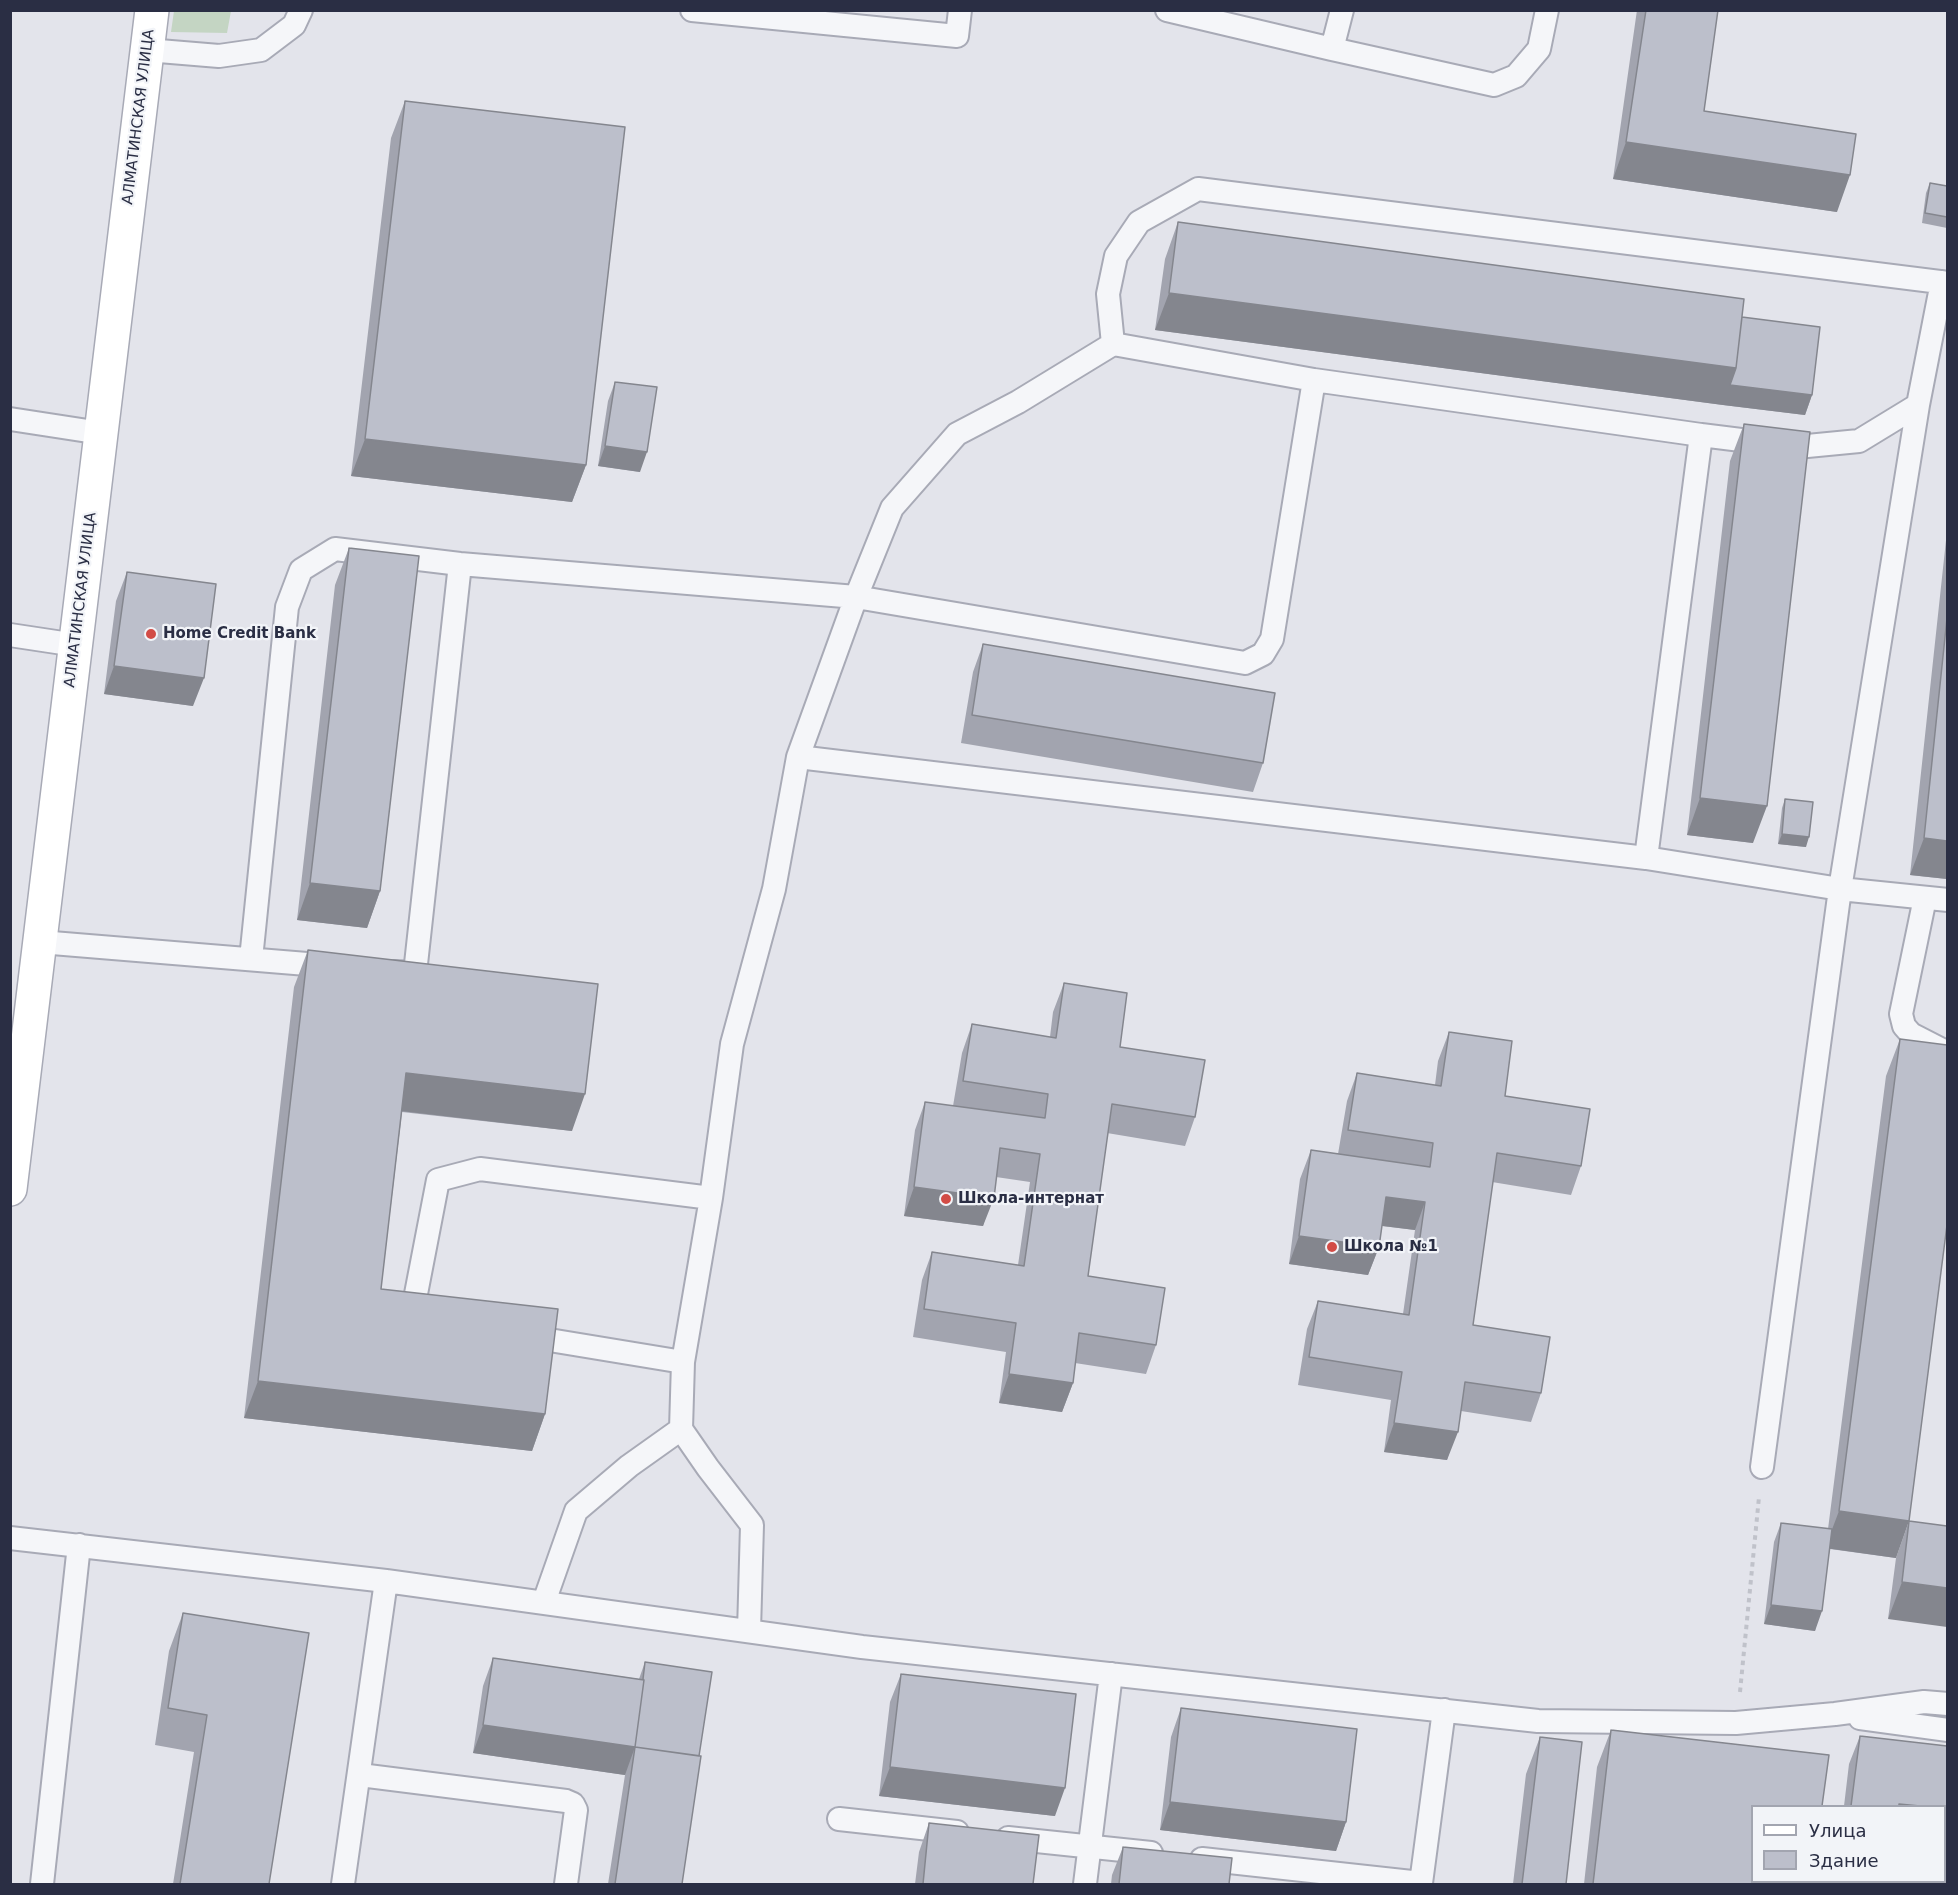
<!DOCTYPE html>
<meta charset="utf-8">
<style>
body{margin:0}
#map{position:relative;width:1958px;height:1895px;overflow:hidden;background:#e3e4eb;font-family:"DejaVu Sans",sans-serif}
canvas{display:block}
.frame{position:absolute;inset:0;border:12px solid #2a2e44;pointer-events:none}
.legend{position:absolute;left:1751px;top:1805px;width:195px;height:78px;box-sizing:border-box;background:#f2f4f8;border:2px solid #a2a5b0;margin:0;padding:8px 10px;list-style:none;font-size:18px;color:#2a2e44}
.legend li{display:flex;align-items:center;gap:12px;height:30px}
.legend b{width:30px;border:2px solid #a2a5b0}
</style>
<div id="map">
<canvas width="1958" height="1895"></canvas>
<div class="frame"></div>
<ul class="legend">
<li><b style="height:8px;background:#fff"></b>Улица</li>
<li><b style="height:16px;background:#bcbfcb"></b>Здание</li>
</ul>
</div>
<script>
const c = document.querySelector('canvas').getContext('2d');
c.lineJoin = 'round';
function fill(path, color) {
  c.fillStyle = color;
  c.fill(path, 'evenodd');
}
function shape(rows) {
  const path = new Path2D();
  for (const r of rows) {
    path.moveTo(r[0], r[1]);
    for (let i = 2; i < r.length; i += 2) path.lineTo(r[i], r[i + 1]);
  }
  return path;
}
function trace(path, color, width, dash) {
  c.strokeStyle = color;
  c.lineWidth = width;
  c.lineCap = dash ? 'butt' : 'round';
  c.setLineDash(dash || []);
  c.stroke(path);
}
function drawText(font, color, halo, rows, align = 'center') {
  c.font = font + ' "DejaVu Sans",sans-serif';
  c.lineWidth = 4.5;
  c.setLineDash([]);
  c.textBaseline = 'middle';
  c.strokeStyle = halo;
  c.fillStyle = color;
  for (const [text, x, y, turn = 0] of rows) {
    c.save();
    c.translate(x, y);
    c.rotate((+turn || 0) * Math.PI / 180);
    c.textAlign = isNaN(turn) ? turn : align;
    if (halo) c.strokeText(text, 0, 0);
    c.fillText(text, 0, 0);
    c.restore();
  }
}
const green = shape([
 [174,11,174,10,231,11,227,33,171,32]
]);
const path = shape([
 [1740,1692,1759,1497]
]);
const lane = shape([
 [692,10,957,36,960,10],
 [1167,10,1332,49],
 [1342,10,1332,49,1494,85,1516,76,1539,49,1547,10],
 [147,50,219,56,261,50,294,25,301,10],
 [10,419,101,433],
 [1701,435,1797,447,1859,441,1918,405],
 [10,635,76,645],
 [798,757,856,597,892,508,957,434,1018,402,1113,344],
 [1646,858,1701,435,1314,380,1113,344,1108,294,1116,256,1139,222,1198,189,1948,283],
 [1925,898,1901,1014,1904,1026,1911,1034,1948,1053],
 [40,942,331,966],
 [251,959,287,607,301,570,335,549,460,564,856,597,1245,663,1263,654,1272,639,1314,380],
 [394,972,415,973,460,564],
 [433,1315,415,1299,438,1180,480,1169,711,1198],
 [525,1336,683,1362],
 [1762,1467,1840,889,1918,405,1942,282],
 [10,1538,386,1581,862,1647,1538,1721,1736,1723,1835,1714,1924,1702,1948,1704],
 [544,1602,576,1511,629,1466,681,1429],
 [749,1631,752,1525,708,1468,681,1429,683,1362,711,1198,732,1044,774,889,798,757,1646,858,1840,889,1948,900],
 [1860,1718,1948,1730],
 [360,1775,566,1801,573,1804,576,1810,566,1884],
 [839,1819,957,1832],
 [1008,1838,1151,1853],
 [1202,1859,1421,1883,1444,1710],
 [42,1884,79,1545],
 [343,1884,386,1581],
 [1085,1884,1111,1674]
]);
const secondary = shape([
 [10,1189,152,10]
]);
const wall = shape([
 [1637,10,1718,10,1704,111,1837,212,1613,179],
 [405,101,586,465,572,502,351,476,391,138],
 [1930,183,1947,186,1947,228,1922,223,1926,193],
 [1178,222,1742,317,1812,395,1805,415,1723,405,1155,330,1165,259],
 [615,382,640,472,598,466,608,401],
 [1744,424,1753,843,1687,835,1730,461],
 [1947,531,1947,879,1910,875],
 [349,548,380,891,367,928,297,920,335,585],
 [127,572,193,706,104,694,116,601],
 [983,644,1263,763,1253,792,961,743,973,672],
 [1785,799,1806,847,1778,844,1782,808],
 [308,950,572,1131,402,1112,381,1289,545,1414,532,1451,244,1418,294,987],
 [1064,983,1120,1047,1195,1117,1185,1146,1107,1133,1088,1276,1156,1345,1146,1374,1075,1363,1073,1383,1062,1412,999,1403,1006,1352,913,1337,922,1280,932,1252,1018,1265,1030,1182,996,1177,983,1226,904,1216,915,1130,925,1102,953,1106,962,1053,972,1024,1050,1037,1053,1012],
 [1449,1032,1505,1096,1581,1166,1571,1195,1492,1182,1473,1325,1541,1393,1531,1422,1461,1411,1447,1460,1384,1452,1391,1400,1298,1385,1307,1329,1318,1301,1403,1314,1415,1230,1382,1226,1379,1247,1368,1275,1289,1264,1300,1179,1311,1150,1338,1154,1347,1101,1357,1073,1435,1085,1438,1061],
 [1900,1039,1896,1558,1830,1549,1815,1631,1764,1624,1774,1542,1781,1523,1828,1529,1886,1076],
 [1909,1521,1947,1526,1888,1619,1896,1558],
 [183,1613,269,1884,173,1884,194,1752,155,1745,169,1651],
 [493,1658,639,1679,645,1662,699,1756,682,1884,608,1884,625,1775,473,1753,483,1686],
 [901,1674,1055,1816,879,1796,890,1702],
 [1181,1708,1346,1822,1336,1851,1160,1830,1171,1737],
 [1611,1730,1829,1755,1822,1806,1752,1806,1752,1881,1944,1881,1944,1806,1844,1806,1849,1764,1860,1736,1947,1746,1947,1884,1584,1884,1597,1767],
 [1540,1737,1566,1884,1513,1884,1526,1774],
 [929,1823,1033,1884,915,1884,919,1852],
 [1123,1847,1229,1884,1111,1884,1112,1875]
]);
const shadedWall = shape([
 [1626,142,1850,175,1837,212,1613,179],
 [1169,293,1736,368,1812,395,1805,415,1723,405,1155,330],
 [365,439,586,465,572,502,351,476],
 [605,446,647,452,640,472,598,466],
 [114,666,204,678,193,706,104,694],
 [1700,798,1767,806,1753,843,1687,835],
 [1782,834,1809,837,1806,847,1778,844],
 [1924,838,1947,841,1947,879,1910,875],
 [310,883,380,891,367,928,297,920],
 [406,1073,585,1094,572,1131,392,1110],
 [914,1187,994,1198,983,1226,904,1216],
 [1386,1197,1425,1202,1415,1230,1375,1225],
 [1299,1236,1379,1247,1368,1275,1289,1264],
 [1009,1374,1073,1383,1062,1412,999,1403],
 [258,1381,545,1414,532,1451,244,1418],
 [1394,1423,1458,1432,1447,1460,1384,1452],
 [1839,1511,1909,1521,1896,1558,1825,1548],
 [1902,1582,1947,1588,1947,1627,1888,1619],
 [1771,1605,1822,1611,1815,1631,1764,1624],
 [483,1725,635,1747,625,1775,473,1753],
 [890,1767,1065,1788,1055,1816,879,1796],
 [1170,1802,1346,1822,1336,1851,1160,1830]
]);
const building = shape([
 [1646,10,1718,10,1704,111,1856,134,1850,175,1626,142,1646,10],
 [405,101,625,127,586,465,365,439,405,101],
 [1930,183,1947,186,1947,217,1925,213,1930,183],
 [1178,222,1744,299,1736,368,1169,293,1178,222],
 [1742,317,1820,327,1812,395,1730,385,1736,368,1742,317],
 [615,382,657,387,647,452,605,446,615,382],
 [1744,424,1810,432,1767,806,1700,798,1744,424],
 [349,548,419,556,380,891,310,883,349,548],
 [127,572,216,584,204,678,114,666,127,572],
 [1947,618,1947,841,1924,838,1947,618],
 [983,644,1275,693,1263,763,972,715,983,644],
 [1785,799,1813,802,1809,837,1782,834,1785,799],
 [308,950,598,984,585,1094,406,1073,381,1289,558,1309,545,1414,258,1381,308,950],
 [1064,983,1127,993,1120,1047,1205,1060,1195,1117,1112,1104,1088,1276,1165,1288,1156,1345,1079,1333,1073,1383,1009,1374,1016,1323,924,1309,932,1252,1024,1266,1040,1154,1000,1148,994,1198,914,1187,925,1102,1045,1118,1048,1094,963,1081,972,1024,1056,1038,1064,983],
 [1449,1032,1512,1041,1505,1096,1590,1109,1581,1166,1497,1153,1473,1325,1550,1337,1541,1393,1465,1382,1458,1432,1394,1423,1402,1372,1309,1357,1318,1301,1409,1315,1425,1202,1386,1197,1379,1247,1299,1236,1311,1150,1430,1167,1433,1143,1348,1130,1357,1073,1441,1086,1449,1032],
 [1900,1039,1947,1045,1947,1225,1909,1521,1839,1511,1900,1039],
 [1909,1521,1947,1526,1947,1588,1902,1582,1909,1521],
 [1781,1523,1832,1529,1822,1611,1771,1605,1781,1523],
 [183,1613,309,1633,269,1884,180,1884,207,1715,168,1708,183,1613],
 [493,1658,644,1680,635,1747,483,1725,493,1658],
 [645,1662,712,1672,699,1756,635,1747,644,1680,643,1679,645,1662],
 [901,1674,1076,1694,1065,1788,890,1767,901,1674],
 [1181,1708,1357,1729,1346,1822,1170,1802,1181,1708],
 [1611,1730,1829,1755,1822,1806,1752,1806,1752,1881,1887,1881,1886,1884,1593,1884,1611,1730],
 [1860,1736,1947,1746,1947,1810,1944,1809,1944,1806,1920,1806,1899,1804,1899,1806,1851,1806,1860,1736],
 [1540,1737,1582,1742,1566,1884,1522,1884,1540,1737],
 [635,1747,701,1756,682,1884,615,1884,635,1747],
 [1899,1804,1920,1806,1899,1806,1899,1804],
 [1944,1809,1947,1810,1947,1884,1890,1884,1890,1881,1944,1881,1944,1809],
 [929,1823,1039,1835,1033,1884,923,1884,929,1823],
 [1123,1847,1232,1858,1229,1884,1119,1884,1123,1847]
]);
const markers = [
 [151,634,6,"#d24c46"],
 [946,1199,6,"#d24c46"],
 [1332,1247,6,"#d24c46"]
];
const streetNames = [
 ["АЛМАТИНСКАЯ УЛИЦА",139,117,-83],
 ["АЛМАТИНСКАЯ УЛИЦА",81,600,-83]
];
const poiNames = [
 ["Home Credit Bank",163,634],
 ["Школа-интернат",958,1199],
 ["Школа №1",1344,1247]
];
fill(green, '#c4d5c3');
trace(lane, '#a8aab6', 26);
trace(secondary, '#a8aab6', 36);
trace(path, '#c0c2ca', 4, [4.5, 4.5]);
trace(lane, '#f5f6f9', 22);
trace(secondary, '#fff', 33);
fill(wall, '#a2a4af');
fill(shadedWall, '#84868e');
fill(building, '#bcbfcb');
trace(building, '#84868e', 1.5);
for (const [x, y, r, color] of markers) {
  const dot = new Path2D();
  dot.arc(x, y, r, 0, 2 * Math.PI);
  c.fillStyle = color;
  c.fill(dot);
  trace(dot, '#f2f4f8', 2);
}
drawText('15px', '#2a2e44', '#f2f4f8', streetNames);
drawText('bold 15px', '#2a2e44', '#f2f4f8', poiNames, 'left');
</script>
